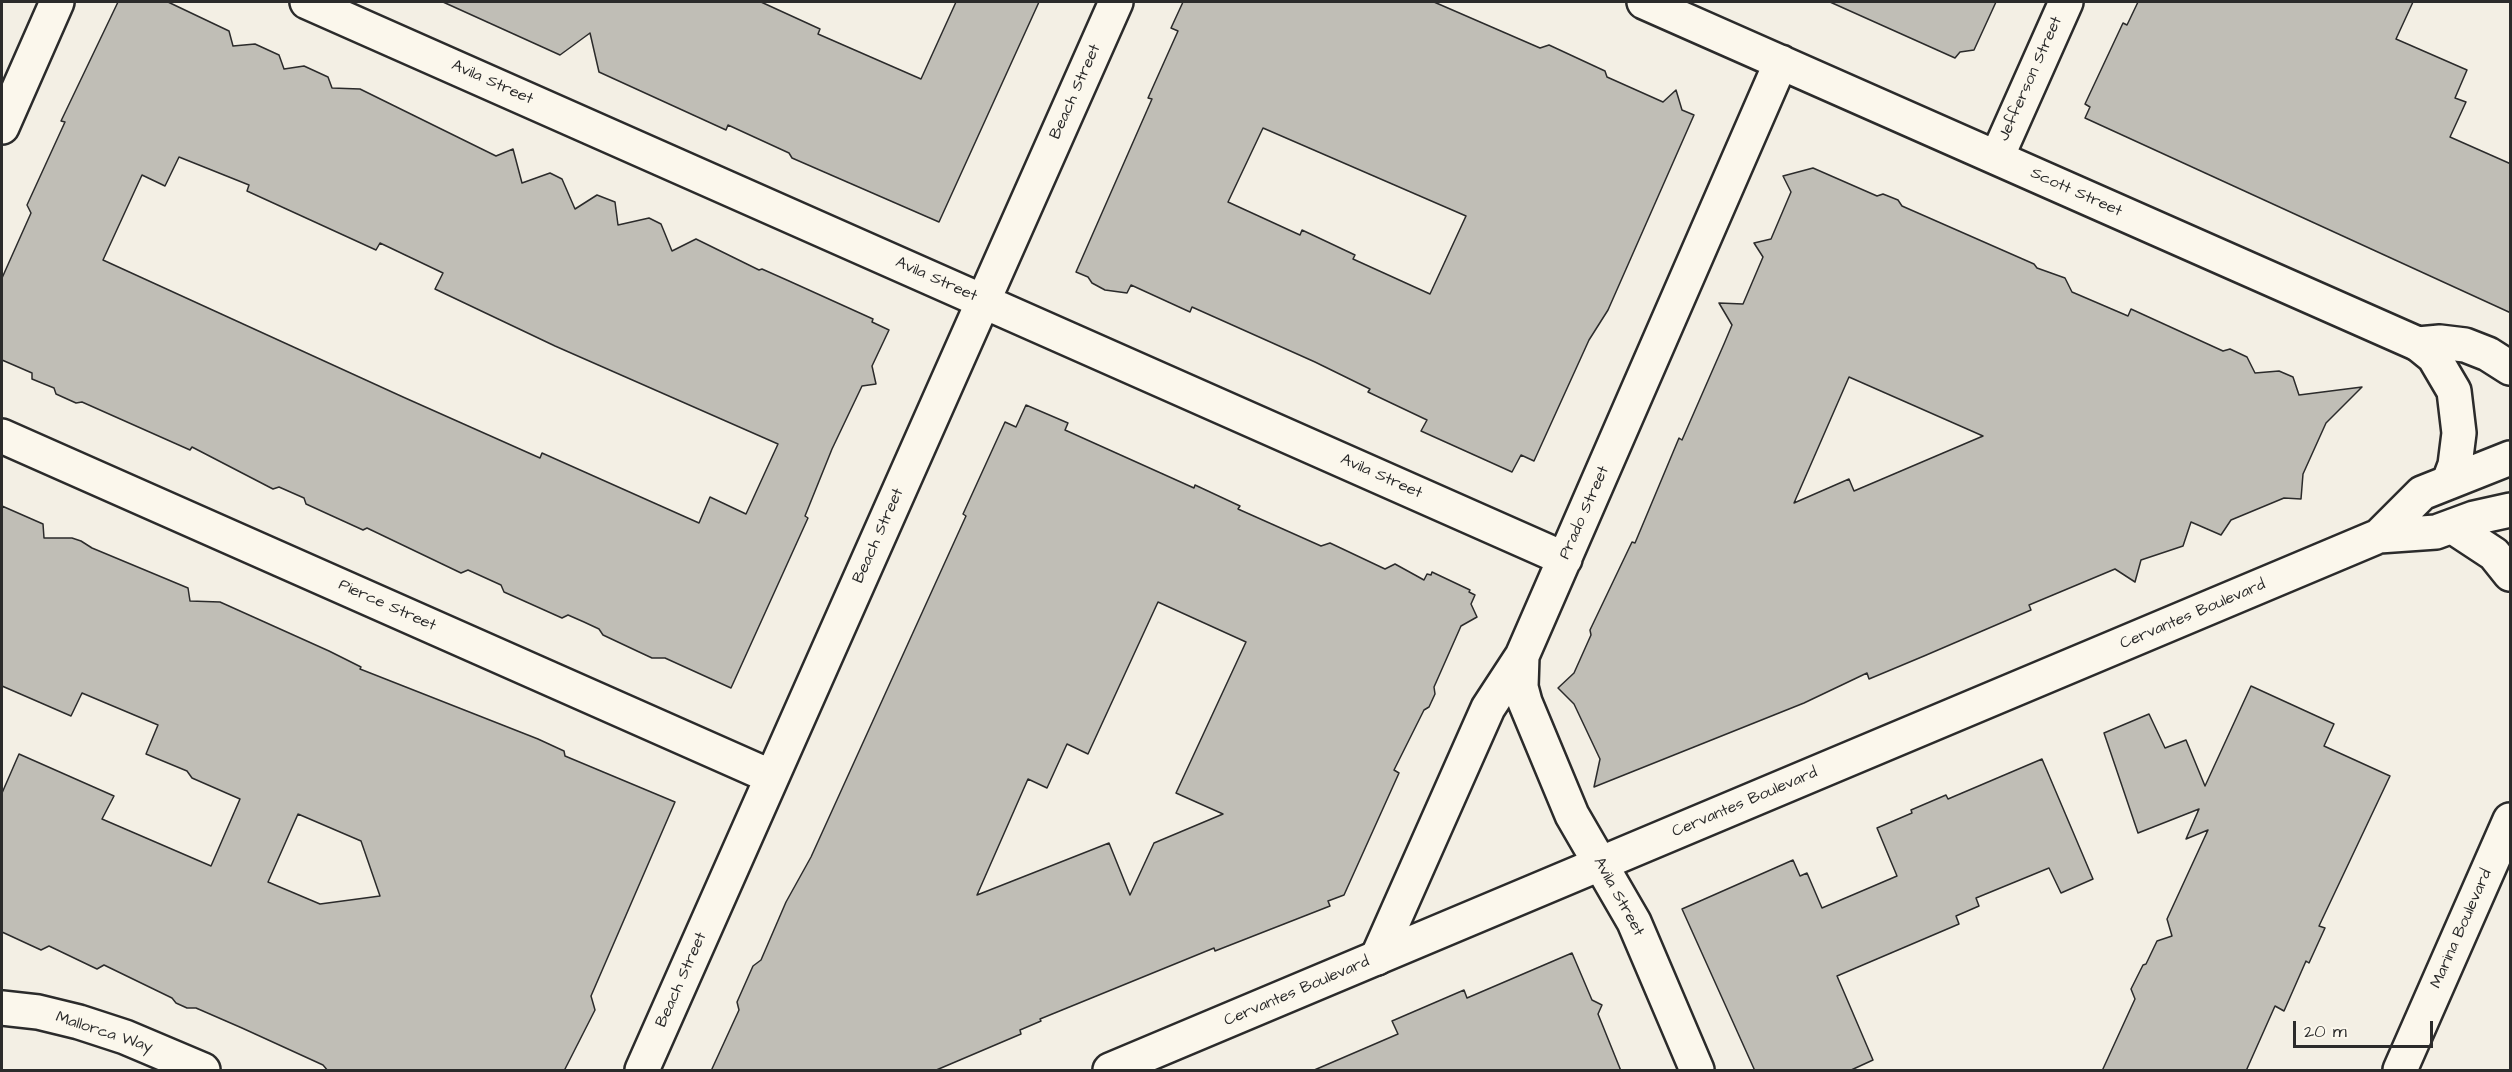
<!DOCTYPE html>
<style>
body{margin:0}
#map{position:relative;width:2512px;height:1072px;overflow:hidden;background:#f3efe4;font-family:"Architects Daughter",sans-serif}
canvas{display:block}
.frame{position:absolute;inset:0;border:3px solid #2b2b2b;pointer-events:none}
.scale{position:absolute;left:2293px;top:1021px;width:140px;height:27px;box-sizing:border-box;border:3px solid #2b2b2b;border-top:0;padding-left:8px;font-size:18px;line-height:21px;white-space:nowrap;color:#2b2b2b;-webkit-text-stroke:4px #fbf7ec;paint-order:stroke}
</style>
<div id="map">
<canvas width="2512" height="1072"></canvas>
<div class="frame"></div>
<div class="scale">20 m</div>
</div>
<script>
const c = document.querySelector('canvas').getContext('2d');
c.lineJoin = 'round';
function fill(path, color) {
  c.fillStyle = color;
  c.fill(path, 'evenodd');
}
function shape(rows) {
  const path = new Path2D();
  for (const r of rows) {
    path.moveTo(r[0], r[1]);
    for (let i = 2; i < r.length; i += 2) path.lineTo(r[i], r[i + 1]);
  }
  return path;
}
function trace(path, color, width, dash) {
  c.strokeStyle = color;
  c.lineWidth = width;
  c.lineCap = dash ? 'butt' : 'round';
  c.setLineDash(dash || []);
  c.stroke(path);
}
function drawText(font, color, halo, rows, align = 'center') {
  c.font = font + ' "Architects Daughter",sans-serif';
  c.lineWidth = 4.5;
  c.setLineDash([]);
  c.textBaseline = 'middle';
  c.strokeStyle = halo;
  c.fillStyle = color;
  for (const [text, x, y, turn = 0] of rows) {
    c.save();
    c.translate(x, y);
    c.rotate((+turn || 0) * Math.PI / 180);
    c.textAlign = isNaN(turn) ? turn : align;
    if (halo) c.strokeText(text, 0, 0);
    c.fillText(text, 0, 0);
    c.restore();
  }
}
const building = shape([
 [118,2,168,2,229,31,233,46,255,44,279,55,284,69,304,66,328,77,332,88,360,89,496,156,513,149,522,183,550,173,562,179,575,209,597,195,615,202,618,225,649,218,661,224,672,251,696,239,759,270,762,269,789,281,873,319,872,322,889,330,872,366,876,384,862,386,832,449,805,516,808,518,731,688,665,658,652,658,637,651,603,635,599,629,584,622,568,615,562,618,504,592,501,585,468,570,461,573,367,528,363,530,306,504,304,498,279,487,273,489,192,447,190,450,82,402,76,403,56,394,54,388,32,379,32,373,2,360,2,278,31,213,27,205,65,122,61,121,118,2],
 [179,157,249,185,247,191,376,250,380,243,443,273,435,289,555,346,778,444,746,514,710,497,699,523,542,453,540,458,403,397,103,260,142,175,165,186,179,157],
 [443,2,761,2,820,29,818,34,921,79,956,2,1039,2,939,222,792,158,789,153,728,125,726,130,599,72,590,33,560,55,443,2],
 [1183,2,1434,2,1540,48,1549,45,1605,71,1607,77,1663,102,1676,90,1682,110,1694,115,1608,310,1589,340,1534,461,1521,455,1512,472,1421,431,1427,420,1368,392,1370,389,1315,362,1192,307,1190,312,1131,285,1127,293,1105,290,1092,283,1088,277,1076,272,1152,99,1148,98,1178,31,1171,28,1183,2],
 [1263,128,1466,216,1430,294,1353,259,1355,255,1302,230,1300,235,1228,202,1263,128],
 [1830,2,1996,2,1974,50,1960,52,1955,58,1830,2],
 [2138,2,2413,2,2396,39,2467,70,2455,98,2466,102,2450,137,2511,164,2511,313,2085,118,2090,107,2085,104,2123,23,2127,25,2138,2],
 [1813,168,1877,196,1883,194,1898,200,1902,206,2034,264,2037,268,2065,278,2072,292,2128,316,2131,309,2223,351,2230,349,2247,357,2255,373,2279,371,2293,377,2299,395,2362,387,2326,423,2303,474,2301,499,2284,498,2231,520,2221,535,2191,522,2183,546,2141,560,2135,582,2115,569,2029,605,2031,610,1924,656,1869,679,1867,673,1804,703,1594,787,1600,759,1574,704,1558,688,1574,673,1591,635,1590,630,1632,542,1635,543,1679,438,1682,440,1724,344,1732,325,1719,303,1743,304,1763,257,1754,243,1771,239,1791,192,1783,176,1813,168],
 [1849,377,1983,436,1854,491,1849,479,1794,503,1849,377],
 [1026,405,1068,423,1065,430,1194,488,1195,485,1240,506,1238,509,1321,546,1330,543,1385,569,1395,564,1424,580,1427,574,1431,575,1432,572,1470,590,1469,592,1475,595,1471,604,1477,617,1461,626,1434,687,1435,694,1429,707,1424,710,1394,770,1399,773,1344,895,1328,901,1330,906,1215,951,1214,948,1040,1019,1041,1021,1020,1030,1021,1034,934,1071,711,1071,739,1010,737,1002,753,966,761,960,786,902,811,857,966,516,963,514,1005,422,1016,427,1026,405],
 [1158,602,1246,642,1176,793,1223,814,1154,843,1130,895,1109,843,977,895,1028,779,1047,788,1067,744,1088,754,1158,602],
 [2,506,43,524,44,538,72,538,81,541,92,548,188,588,190,601,220,602,329,651,361,667,360,669,538,739,564,751,565,756,675,802,591,996,595,1010,564,1071,328,1071,323,1065,242,1028,196,1008,187,1008,176,1003,172,998,104,965,97,969,49,946,41,950,2,932,2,793,19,754,114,796,102,819,211,866,240,799,192,778,187,771,146,754,158,725,82,693,71,716,2,686,2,506],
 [298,814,361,841,380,896,320,904,268,882,298,814],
 [2251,686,2334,724,2324,746,2390,776,2319,926,2325,928,2309,963,2306,961,2284,1011,2275,1006,2246,1071,2102,1071,2135,999,2131,989,2143,965,2146,964,2157,941,2172,936,2167,919,2208,830,2186,839,2199,809,2138,833,2104,733,2149,714,2165,748,2186,740,2205,786,2251,686],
 [2042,759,2093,879,2061,893,2049,868,1976,898,1979,906,1956,916,1959,924,1837,976,1873,1060,1849,1071,1755,1071,1682,909,1793,860,1800,876,1807,873,1822,908,1897,876,1877,828,1912,813,1911,810,1946,795,1948,799,2042,759],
 [1572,953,1592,1000,1602,1005,1598,1014,1621,1071,1312,1071,1398,1034,1392,1021,1464,990,1467,998,1572,953]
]);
const street = shape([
 [307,2,1565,559],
 [1644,2,2418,344,2440,342,2465,345,2488,354,2510,368],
 [2,127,57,2],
 [1997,157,2066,2],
 [2,436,772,777],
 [1522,656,1521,687,1525,702,1572,815,1634,922,1697,1070],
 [1377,958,1488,708,1522,656,1781,62],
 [2,1008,38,1012,79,1022,125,1037,203,1070],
 [642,1070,1116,2]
]);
const secondary = shape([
 [2418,344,2434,357,2454,391,2459,433,2455,465,2449,481],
 [2453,527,2494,554,2510,574],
 [2379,536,2422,493,2510,458],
 [1110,1070,2379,536,2436,532,2474,518,2510,510],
 [2400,1070,2510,820]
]);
const streetNames = [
 ["Jefferson Street",2031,79,-66],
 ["Avila Street",492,83,24],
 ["Beach Street",1076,92,-66],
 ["Scott Street",2076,193,24],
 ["Avila Street",936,280,24],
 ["Avila Street",1381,477,24],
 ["Prado Street",1585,513,-66],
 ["Beach Street",879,536,-66],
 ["Pierce Street",387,606,24],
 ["Cervantes Boulevard",2193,615,-23],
 ["Cervantes Boulevard",1745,803,-23],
 ["Avila Street",1618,897,61],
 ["Marina Boulevard",2462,929,-66],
 ["Beach Street",682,980,-66],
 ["Cervantes Boulevard",1297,992,-23],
 ["Mallorca Way",104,1033,18]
];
fill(building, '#c0beb6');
trace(building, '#2b2b2b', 1.5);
trace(street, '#2b2b2b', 38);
trace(secondary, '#2b2b2b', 38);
trace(street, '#fbf7ec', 33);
trace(secondary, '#fbf7ec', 33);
drawText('16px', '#2b2b2b', '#fbf7ec', streetNames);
</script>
